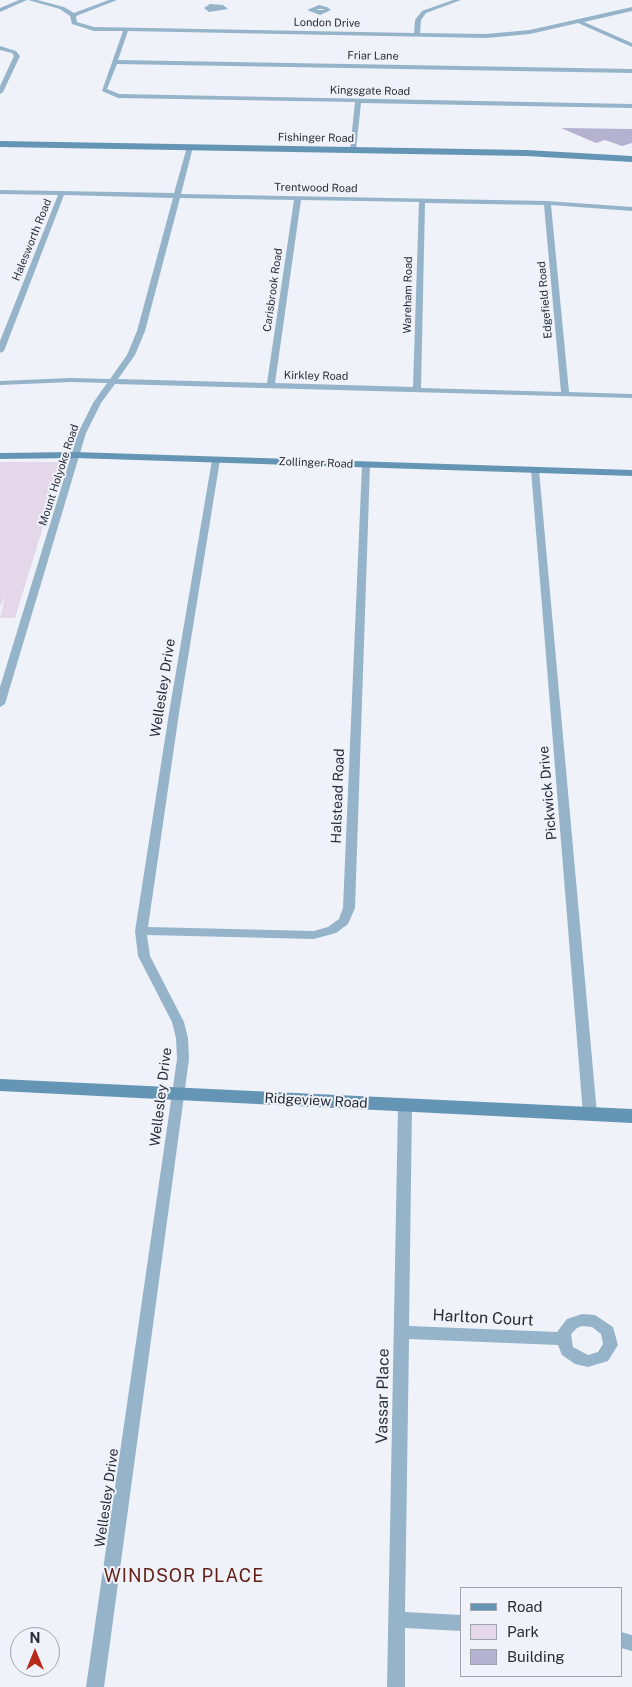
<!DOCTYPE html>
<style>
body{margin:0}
#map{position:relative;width:632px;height:1687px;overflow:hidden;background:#eff2f9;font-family:"Public Sans",sans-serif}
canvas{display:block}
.legend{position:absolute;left:460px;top:1587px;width:162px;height:90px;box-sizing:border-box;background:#eff2f9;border:1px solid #9fa3ac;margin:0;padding:6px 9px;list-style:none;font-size:15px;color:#272d39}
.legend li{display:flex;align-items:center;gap:10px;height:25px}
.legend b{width:25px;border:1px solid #9fa3ac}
.north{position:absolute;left:10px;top:1627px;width:50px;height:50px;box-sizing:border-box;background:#eff2f9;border:1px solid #9fa3ac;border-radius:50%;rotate:0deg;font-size:14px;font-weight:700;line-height:20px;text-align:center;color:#272d39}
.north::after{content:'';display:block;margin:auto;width:18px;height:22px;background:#b72a18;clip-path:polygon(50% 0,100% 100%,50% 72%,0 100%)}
</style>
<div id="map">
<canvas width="632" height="1687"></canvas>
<ul class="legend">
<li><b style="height:6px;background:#6595b5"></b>Road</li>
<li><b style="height:14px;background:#e3d7e9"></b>Park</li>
<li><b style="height:14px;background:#b4b2d0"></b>Building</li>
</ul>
<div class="north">N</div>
</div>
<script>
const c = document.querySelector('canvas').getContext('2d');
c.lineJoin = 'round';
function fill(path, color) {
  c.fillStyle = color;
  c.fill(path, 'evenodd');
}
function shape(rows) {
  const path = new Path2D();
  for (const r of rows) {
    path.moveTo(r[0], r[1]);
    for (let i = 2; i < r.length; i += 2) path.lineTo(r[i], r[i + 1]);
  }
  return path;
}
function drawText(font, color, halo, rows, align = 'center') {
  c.font = font + ' "Public Sans",sans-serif';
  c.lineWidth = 4;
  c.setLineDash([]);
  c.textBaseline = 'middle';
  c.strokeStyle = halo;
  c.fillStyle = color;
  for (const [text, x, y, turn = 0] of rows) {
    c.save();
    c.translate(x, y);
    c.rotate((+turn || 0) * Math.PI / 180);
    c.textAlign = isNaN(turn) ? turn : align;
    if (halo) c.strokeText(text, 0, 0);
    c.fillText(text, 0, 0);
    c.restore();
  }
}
const green = shape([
 [0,462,62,462,45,521,42,521,41,524,44,524,15,618,0,618,5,596,0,607]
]);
const building = shape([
 [561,128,632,129,632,143,622,146,605,140,596,143]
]);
const street = shape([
 [19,0,27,0,0,12,0,8,19,0],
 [28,0,37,0,64,7,74,13,109,0,117,0,76,16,77,22,94,27,414,33,415,20,422,11,453,0,461,0,426,13,421,20,420,33,486,34,530,30,632,7,632,11,584,22,632,43,632,47,578,23,530,34,486,38,128,31,118,60,632,69,632,73,117,64,107,89,119,94,632,104,632,108,361,103,356,150,353,152,350,150,355,102,118,98,102,91,123,31,94,31,72,24,70,16,60,9,28,0],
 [210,4,223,5,228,9,209,12,204,8,210,4],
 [319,5,327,7,331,10,320,15,307,10,319,5],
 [319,9,323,9,324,10,316,10,319,9],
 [0,46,16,51,20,56,3,92,0,94,0,86,14,56,12,53,0,50,0,46],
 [190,145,193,147,181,194,547,201,632,207,632,211,551,205,569,392,632,394,632,398,115,384,101,403,86,433,5,704,0,707,0,687,78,433,93,403,107,383,71,382,0,385,0,381,71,378,110,379,127,355,137,331,173,198,64,195,4,351,0,353,0,341,58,195,0,194,0,190,174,193,187,147,190,145],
 [180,198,294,200,267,383,118,379,135,355,145,331,180,198],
 [301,200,419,202,413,387,275,383,301,200],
 [425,203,544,205,561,392,421,388,425,203],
 [216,457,220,460,179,713,148,927,314,931,328,927,339,919,343,908,362,465,366,462,370,465,355,908,348,924,336,933,314,939,147,935,150,956,184,1022,188,1038,189,1059,104,1687,86,1687,177,1059,176,1038,172,1022,138,956,135,931,169,713,212,460,216,457],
 [535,467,539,470,597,1114,595,1118,590,1119,585,1118,583,1114,531,470,535,467],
 [405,1101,410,1102,412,1106,409,1326,557,1332,567,1319,582,1314,595,1315,613,1327,618,1345,608,1361,588,1367,575,1364,562,1355,558,1345,409,1339,405,1612,461,1615,461,1631,405,1628,405,1687,387,1687,398,1106,400,1102,405,1101],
 [582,1326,592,1327,601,1334,603,1344,598,1352,588,1355,573,1347,571,1334,577,1328,582,1326],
 [621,1632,632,1635,632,1651,621,1648,621,1632]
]);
const secondary = shape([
 [0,141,526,150,632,156,632,162,526,156,0,147,0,141],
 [75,452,632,470,632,476,75,458,0,459,0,453,75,452],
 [0,1079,632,1109,632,1123,0,1091,0,1079]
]);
const farStreetnames = [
 ["London Drive",327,23,1],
 ["Friar Lane",373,56,1],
 ["Kingsgate Road",370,91,1],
 ["Fishinger Road",316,138,1],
 ["Trentwood Road",316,188,1],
 ["Halesworth Road",32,240,-68],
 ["Carisbrook Road",273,290,-82],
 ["Wareham Road",408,295,-89],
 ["Edgefield Road",545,300,-95],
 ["Kirkley Road",316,376,1],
 ["Zollinger Road",316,463,2],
 ["Mount Holyoke Road",59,475,-72]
];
const streetNames = [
 ["Wellesley Drive",163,688,-81],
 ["Pickwick Drive",548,793,-95],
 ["Halstead Road",338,796,-88],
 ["Wellesley Drive",161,1097,-83],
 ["Ridgeview Road",316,1101,3],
 ["Wellesley Drive",107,1498,-82]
];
const nearStreetnames = [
 ["Harlton Court",483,1318,3],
 ["Vassar Place",383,1396,-89]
];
const nearNeighbourhoodnames = [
 ["WINDSOR PLACE",184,1576]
];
fill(green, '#e3d7e9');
fill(building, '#b4b2d0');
fill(street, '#95b4ca');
fill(secondary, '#6595b5');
drawText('11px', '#272d39', '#eff2f9', farStreetnames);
drawText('14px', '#272d39', '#eff2f9', streetNames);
drawText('16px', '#272d39', '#eff2f9', nearStreetnames);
c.letterSpacing = '1px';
drawText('18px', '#642016', '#eff2f9', nearNeighbourhoodnames);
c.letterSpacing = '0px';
</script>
